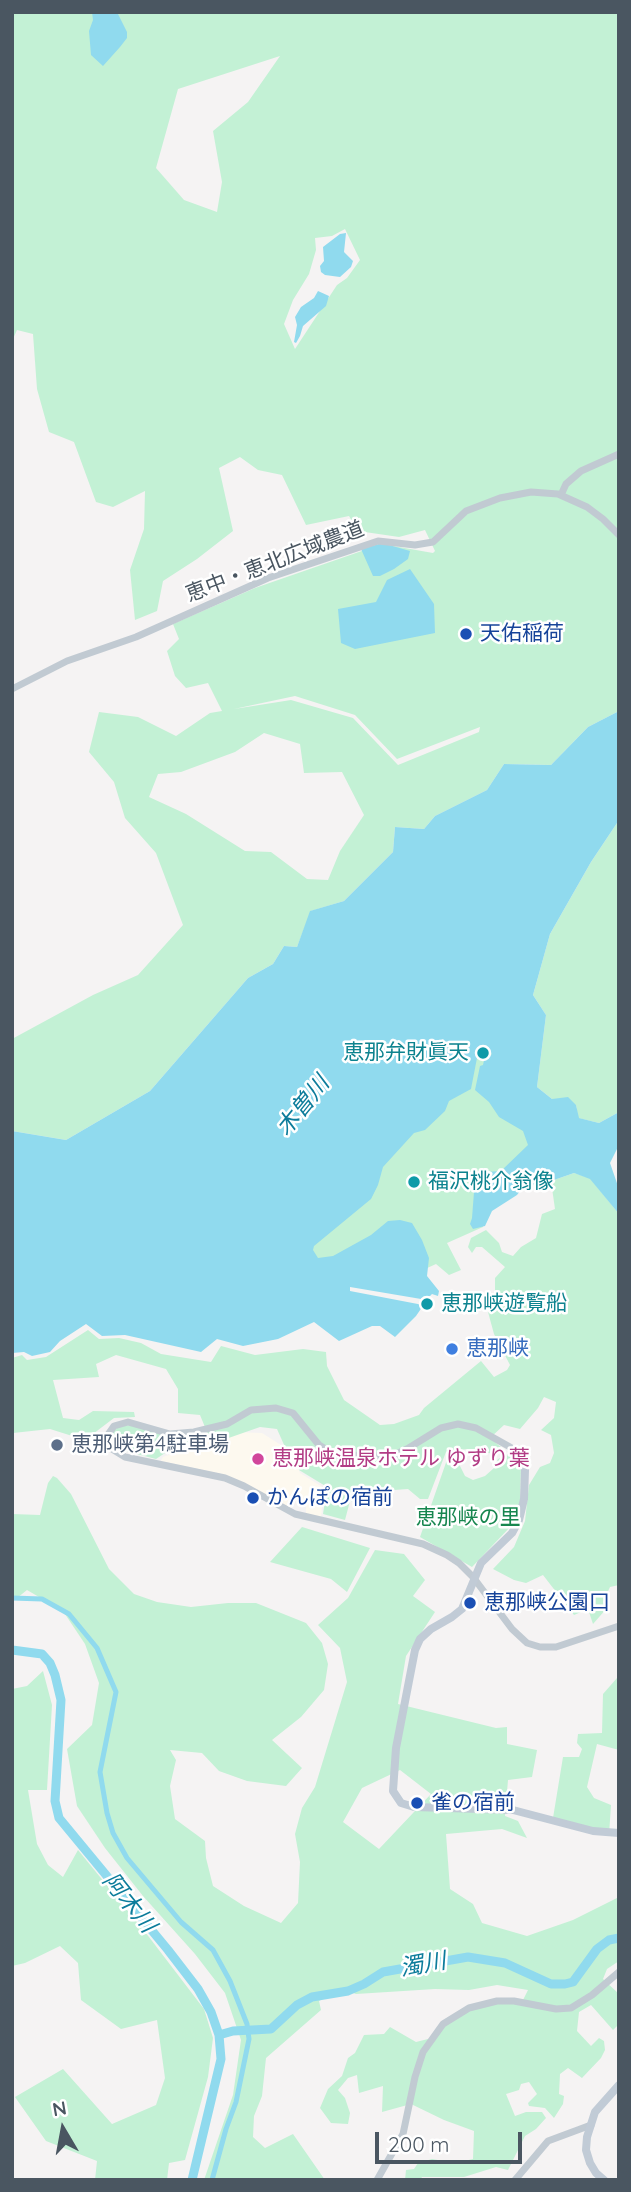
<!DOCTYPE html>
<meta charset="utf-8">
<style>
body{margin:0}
#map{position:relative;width:631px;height:2192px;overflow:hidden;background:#f5f3f3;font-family:Quicksand,sans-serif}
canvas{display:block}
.frame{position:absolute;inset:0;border:14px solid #4a5661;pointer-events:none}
.north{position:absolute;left:28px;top:2094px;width:70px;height:70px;-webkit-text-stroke:5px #fff;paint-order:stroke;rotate:350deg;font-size:19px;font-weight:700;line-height:28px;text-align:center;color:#4a5661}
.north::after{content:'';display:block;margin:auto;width:24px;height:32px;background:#4a5661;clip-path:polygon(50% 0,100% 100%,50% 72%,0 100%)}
.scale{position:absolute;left:375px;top:2132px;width:147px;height:32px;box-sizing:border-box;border:4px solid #4a5661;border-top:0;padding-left:9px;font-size:21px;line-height:24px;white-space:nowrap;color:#4a5661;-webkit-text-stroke:5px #fff;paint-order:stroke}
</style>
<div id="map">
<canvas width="631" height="2192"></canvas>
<div class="frame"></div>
<div class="north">N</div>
<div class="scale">200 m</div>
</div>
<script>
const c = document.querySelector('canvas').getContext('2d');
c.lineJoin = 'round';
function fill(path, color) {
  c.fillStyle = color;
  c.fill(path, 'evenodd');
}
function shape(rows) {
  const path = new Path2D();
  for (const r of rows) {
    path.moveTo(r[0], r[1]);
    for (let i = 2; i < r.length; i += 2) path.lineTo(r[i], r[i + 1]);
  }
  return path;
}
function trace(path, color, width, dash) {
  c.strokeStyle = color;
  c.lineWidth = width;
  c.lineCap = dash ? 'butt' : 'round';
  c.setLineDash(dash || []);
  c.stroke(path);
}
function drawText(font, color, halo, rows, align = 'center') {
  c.font = font + ' Quicksand,"Noto Sans JP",sans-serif';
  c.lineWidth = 5;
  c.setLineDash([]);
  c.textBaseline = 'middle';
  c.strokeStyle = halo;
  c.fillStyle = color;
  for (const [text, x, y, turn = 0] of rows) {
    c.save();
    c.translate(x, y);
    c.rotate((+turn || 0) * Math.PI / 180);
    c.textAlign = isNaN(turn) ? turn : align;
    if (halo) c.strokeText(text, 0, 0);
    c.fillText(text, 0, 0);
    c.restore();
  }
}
const commercial = shape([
 [234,1432,262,1433,284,1447,284,1454,295,1460,300,1473,324,1488,321,1517,306,1514,306,1504,297,1498,290,1509,222,1474,161,1461,163,1457]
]);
const green = shape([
 [12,12,619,12,619,711,588,727,551,765,504,764,487,790,435,816,424,829,395,827,393,852,344,901,311,911,297,947,284,946,273,964,248,978,150,1091,66,1140,12,1131,12,1039,93,995,138,975,183,925,156,853,125,818,114,782,89,752,99,712,138,717,176,736,210,713,222,711,208,683,186,688,175,676,167,651,179,639,173,624,255,588,382,544,433,553,435,551,425,530,399,537,358,531,349,516,306,525,282,475,258,470,240,457,219,468,233,531,197,559,163,581,157,611,135,620,130,570,144,529,145,491,113,507,96,502,74,442,49,432,37,389,33,334,17,330,12,341],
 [280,56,248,102,213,131,222,182,217,212,184,200,156,168,178,89],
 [345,229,360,260,347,278,337,285,295,349,284,324,293,300,309,274,316,250,315,238,332,236],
 [295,696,355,715,397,759,480,727,479,732,398,765,353,718,291,700,234,709],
 [264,733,300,744,304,773,342,772,364,815,340,851,328,880,307,879,271,852,245,851,186,814,149,797,158,774,181,772,235,752],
 [619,820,619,1112,599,1123,578,1118,576,1105,552,1099,537,1087,546,1015,533,995,550,934,591,862],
 [478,1036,500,1050,537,1148,479,1195,483,1227,447,1243,461,1270,449,1275,436,1264,425,1269,321,1267,304,1247],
 [574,1173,590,1178,619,1214,619,1585,610,1587,603,1602,607,1608,593,1624,588,1609,574,1615,543,1575,526,1583,514,1580,493,1569,514,1547,525,1521,529,1485,540,1467,550,1463,554,1453,551,1435,541,1430,554,1418,556,1402,544,1397,538,1408,520,1429,504,1425,490,1438,501,1447,494,1454,467,1449,446,1452,428,1499,420,1499,408,1489,394,1490,388,1505,378,1507,350,1501,345,1520,323,1514,327,1487,299,1470,296,1460,285,1453,285,1447,277,1429,260,1427,220,1441,207,1440,165,1453,156,1459,125,1451,112,1441,111,1433,119,1426,134,1425,184,1436,207,1432,200,1415,178,1413,178,1389,166,1369,116,1355,96,1364,99,1377,53,1380,63,1418,79,1420,93,1411,134,1412,135,1417,114,1418,85,1440,50,1429,13,1433,12,1358,22,1355,27,1360,46,1357,88,1330,99,1339,119,1338,141,1343,161,1354,211,1362,221,1346,255,1355,303,1349,326,1352,327,1366,344,1400,380,1425,394,1424,419,1415,424,1408,481,1361,494,1377,507,1370,510,1365,494,1334,488,1312,495,1301,495,1278,505,1267,482,1247,476,1247,472,1253,468,1247,471,1238,486,1230,499,1243,502,1252,513,1256,521,1247,536,1238,542,1214,555,1209,551,1181],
 [512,1452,521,1467,520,1502,513,1524,472,1567,420,1537,449,1454,454,1454,465,1476,473,1480,485,1476,494,1468,498,1459],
 [53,1476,57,1478,71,1494,109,1569,134,1594,157,1602,191,1607,228,1603,256,1603,306,1623,322,1643,328,1664,324,1690,301,1717,272,1740,302,1768,286,1786,247,1781,219,1771,202,1753,170,1750,176,1760,170,1786,175,1819,205,1841,206,1858,213,1886,244,1906,281,1923,298,1903,300,1862,295,1834,302,1808,315,1787,347,1682,340,1648,318,1625,348,1598,375,1550,404,1554,425,1580,413,1596,435,1612,406,1656,398,1704,496,1728,507,1727,507,1744,537,1750,532,1777,508,1780,505,1816,518,1821,527,1838,502,1829,446,1834,450,1889,473,1904,482,1923,527,1936,573,1920,619,1897,619,1961,607,1969,603,1979,619,1994,619,2024,613,2030,591,2005,579,2012,577,2031,591,2046,599,2038,604,2041,605,2050,601,2058,582,2078,568,2068,560,2074,559,2094,564,2096,563,2104,554,2118,545,2108,529,2106,528,2103,537,2094,529,2082,521,2084,519,2090,506,2094,515,2116,526,2112,542,2112,546,2118,536,2129,525,2136,508,2170,496,2167,464,2177,422,2177,420,2180,405,2180,406,2170,414,2169,418,2163,432,2159,455,2163,473,2159,474,2131,444,2120,411,2104,382,2112,383,2086,359,2093,357,2075,348,2078,338,2090,345,2098,350,2113,348,2124,331,2123,320,2108,328,2089,342,2076,348,2058,355,2053,364,2035,384,2034,390,2027,416,2042,436,2037,446,2024,464,2012,497,2003,521,2004,528,1990,497,1985,469,1990,435,1989,356,1994,342,1989,319,2001,321,2010,266,2058,262,2096,254,2116,253,2137,265,2148,293,2134,325,2180,283,2178,204,2180,233,2095,241,2040,225,1993,195,1954,143,1896,105,1848,77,1806,67,1749,92,1725,99,1683,85,1644,63,1611,27,1590,12,1602,12,1514,40,1515,48,1483],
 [400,1770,431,1794,379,1849,343,1822,362,1788],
 [302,1527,370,1548,347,1592,331,1579,270,1562],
 [619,1658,619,1750,597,1744,587,1787,594,1798,611,1805,609,1835,553,1818,563,1757,579,1757,582,1749,577,1743,578,1734,602,1733,603,1694,617,1678],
 [43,1671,52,1705,47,1790,28,1790,37,1844,48,1865,63,1877,78,1850,149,1937,204,2009,213,2038,208,2077,185,2160,169,2163,167,2180,95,2180,97,2161,46,2141,15,2097,63,2069,112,2124,156,2105,165,2078,157,2020,121,2029,81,2000,78,1963,60,1946,25,1963,12,1966,12,1689,27,1686]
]);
const water = shape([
 [92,12,117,12,127,32,127,38,120,47,103,66,91,55,89,31,93,20],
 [346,233,344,252,353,261,351,267,340,277,325,275,321,272,320,266,324,261,323,247,340,234],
 [318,291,329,296,326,306,303,326,300,336,296,343,294,342,297,325,295,317,301,307,314,298],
 [382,543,410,551,408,559,394,569,380,576,373,576,361,549],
 [410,569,434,604,435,633,355,649,341,643,338,609,376,602,387,580],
 [619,711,619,820,591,862,550,934,533,995,546,1015,537,1087,552,1099,568,1097,576,1105,579,1118,599,1123,619,1112,619,1145,610,1163,619,1189,619,1214,590,1179,574,1173,551,1181,523,1187,517,1195,492,1211,485,1226,473,1229,470,1224,472,1218,474,1192,478,1181,486,1172,501,1171,528,1145,523,1131,499,1117,489,1102,475,1090,480,1066,483,1065,484,1060,492,1054,483,1047,480,1050,477,1058,471,1089,449,1101,445,1111,425,1130,414,1133,383,1167,378,1185,371,1199,314,1246,313,1250,318,1258,333,1256,371,1235,388,1221,400,1220,412,1223,422,1240,429,1258,427,1276,439,1291,438,1296,432,1294,429,1297,416,1316,395,1337,380,1326,372,1326,339,1341,314,1322,278,1339,243,1346,217,1339,201,1352,125,1335,102,1336,86,1324,60,1341,50,1352,32,1356,24,1352,12,1353,12,1131,66,1140,150,1091,248,978,273,964,284,946,297,947,310,911,344,901,393,852,395,827,424,829,435,816,487,790,504,764,551,765,588,727]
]);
const pier = shape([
 [350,1287,427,1300,423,1305,350,1291]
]);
const canal = shape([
 [12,1598,42,1599,69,1614,97,1648,116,1692,100,1772,107,1813,113,1833,127,1858,181,1922,213,1950,230,1981,247,2024,249,2039,236,2102,226,2129,212,2180]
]);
const river = shape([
 [12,1650,42,1654,50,1663,55,1675,61,1700,55,1801,59,1818,168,1950,198,1989,211,2012,219,2035,221,2059,192,2180],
 [219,2035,233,2031,271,2029,297,2005,312,1997,348,1991,364,1984,383,1972,468,1957,505,1963,551,1984,565,1984,573,1982,597,1949,609,1940,619,1938]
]);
const tertiary = shape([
 [561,495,566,484,581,471,619,454],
 [12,689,67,661,136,637,268,578,378,541,415,545,433,542,466,511,500,498,531,492,558,494,587,507,603,519,619,535],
 [521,1456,510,1447,476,1428,458,1424,441,1428,407,1449,392,1456,335,1455,319,1445,293,1413,276,1408,251,1410,227,1424,194,1432,170,1434,128,1422,114,1426,107,1436,112,1449,125,1457,225,1478,244,1486,295,1514,423,1544,447,1555,459,1563,473,1577,512,1629,527,1643,540,1647,556,1647,619,1626],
 [377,2180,403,2134,415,2077,423,2052,443,2024,469,2008,497,2001,514,2001,556,2009,571,2008,592,1995,619,1972],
 [515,2180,548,2141,591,2125]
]);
const secondary = shape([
 [521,1456,525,1470,524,1499,519,1520,512,1533,481,1563,462,1609,452,1617,431,1629,420,1639,415,1650,396,1748,393,1791,401,1803,414,1807,513,1810,593,1831,619,1833],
 [604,2180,596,2173,590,2163,586,2150,587,2137,595,2112,619,2085]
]);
const markers = [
 [466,634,7,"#1a4fb4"],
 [483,1053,7,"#0f9aa8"],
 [414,1182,7,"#0f9aa8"],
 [427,1304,7,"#0f9aa8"],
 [452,1349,7,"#3f7fe0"],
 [57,1445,7,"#5c6f8a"],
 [258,1459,7,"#d1479c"],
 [253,1498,7,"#1a4fb4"],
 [470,1603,7,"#1a4fb4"],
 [417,1803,7,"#1a4fb4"]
];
const streetNames = [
 ["恵中・恵北広域農道",275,562,-21]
];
const transitNames = [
 ["天佑稲荷",480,634],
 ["かんぽの宿前",267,1498],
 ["恵那峡公園口",484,1603],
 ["雀の宿前",431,1803]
];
const cultureNames = [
 ["恵那弁財眞天",469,1053,"right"],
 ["福沢桃介翁像",428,1182],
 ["恵那峡遊覧船",441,1304]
];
const shopNames = [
 ["恵那峡",466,1349]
];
const serviceNames = [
 ["恵那峡第4駐車場",71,1445]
];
const hotelNames = [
 ["恵那峡温泉ホテル ゆずり葉",272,1459]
];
const parkNames = [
 ["恵那峡の里",468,1518]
];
const waterNames = [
 ["木曽川",303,1106,-51],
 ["阿木川",129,1903,51],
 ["濁川",423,1965,-10]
];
fill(commercial, '#fdf9ef');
fill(green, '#c3f1d5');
fill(water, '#90daee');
fill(pier, '#f5f3f3');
trace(canal, '#90daee', 5);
trace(river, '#90daee', 9);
trace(tertiary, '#c1cad2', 7);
trace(secondary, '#c1cbd6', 8);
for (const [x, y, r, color] of markers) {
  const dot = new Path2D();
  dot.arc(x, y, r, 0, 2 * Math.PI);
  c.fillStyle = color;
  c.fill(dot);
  trace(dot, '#fff', 2.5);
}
drawText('21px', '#4a5661', '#fff', streetNames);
drawText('21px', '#164399', '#fff', transitNames, 'left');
drawText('21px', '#0d838f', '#fff', cultureNames, 'left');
drawText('21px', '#366cbe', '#fff', shopNames, 'left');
drawText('21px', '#4e5e75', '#fff', serviceNames, 'left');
drawText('21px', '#b23c85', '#fff', hotelNames, 'left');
drawText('21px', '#17864f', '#fff', parkNames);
drawText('italic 23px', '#0c7c9b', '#fff', waterNames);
</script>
